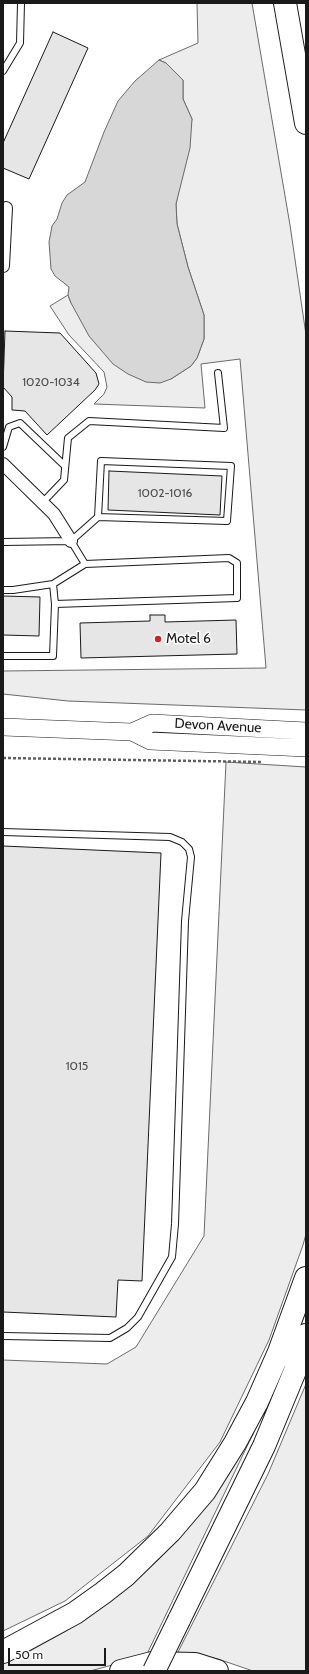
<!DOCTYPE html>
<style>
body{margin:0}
#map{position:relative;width:309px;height:1674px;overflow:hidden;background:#fff;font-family:Cabin,sans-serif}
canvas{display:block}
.frame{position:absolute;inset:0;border:4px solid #1a1a1a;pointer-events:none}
.scale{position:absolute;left:8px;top:1648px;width:98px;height:18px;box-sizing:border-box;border:2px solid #1a1a1a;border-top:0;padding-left:5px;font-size:12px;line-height:14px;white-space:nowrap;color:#1a1a1a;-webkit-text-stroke:3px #fff;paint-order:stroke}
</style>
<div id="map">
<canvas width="309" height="1674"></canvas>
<div class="frame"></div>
<div class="scale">50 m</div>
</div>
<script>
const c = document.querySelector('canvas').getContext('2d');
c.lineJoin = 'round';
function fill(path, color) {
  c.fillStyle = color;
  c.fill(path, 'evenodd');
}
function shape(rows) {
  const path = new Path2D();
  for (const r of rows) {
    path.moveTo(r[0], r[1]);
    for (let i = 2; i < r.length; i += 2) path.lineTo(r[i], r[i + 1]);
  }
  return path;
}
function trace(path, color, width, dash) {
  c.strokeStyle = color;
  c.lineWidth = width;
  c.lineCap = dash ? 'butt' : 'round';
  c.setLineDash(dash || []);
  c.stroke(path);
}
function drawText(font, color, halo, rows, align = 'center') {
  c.font = font + ' Cabin,sans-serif';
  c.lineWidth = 3;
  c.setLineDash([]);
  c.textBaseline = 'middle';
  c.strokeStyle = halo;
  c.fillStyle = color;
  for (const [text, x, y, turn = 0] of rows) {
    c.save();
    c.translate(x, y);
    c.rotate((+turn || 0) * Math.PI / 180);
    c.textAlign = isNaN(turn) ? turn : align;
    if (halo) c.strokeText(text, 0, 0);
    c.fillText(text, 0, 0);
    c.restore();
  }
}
const built = shape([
 [197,3,252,3,290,225,306,335,306,710,68,701,3,694,3,671,266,668,240,359,201,364,205,408,94,404,104,394,107,387,104,372,69,335,50,306,68,295,71,303,171,379,191,366,197,358,204,339,204,315,188,267,177,224,176,204,192,119,183,99,183,80,166,63,159,60,198,43,197,3],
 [226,762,306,767,306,1234,303,1245,269,1340,220,1442,148,1536,65,1601,3,1631,3,1360,107,1364,136,1347,204,1236,226,762],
 [306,1384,306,1671,253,1671,218,1659,195,1654,177,1654,268,1474,306,1384],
 [253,1434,146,1656,90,1671,3,1671,3,1664,19,1657,66,1631,117,1596,158,1560,191,1523,225,1479,253,1434]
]);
const water = shape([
 [159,60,166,63,183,80,183,99,192,119,190,148,176,204,177,224,188,267,204,315,204,339,197,358,191,366,171,379,160,383,146,382,128,374,113,364,89,336,71,303,68,295,69,287,55,276,51,269,49,242,52,226,57,219,62,203,67,195,85,182,104,132,118,101,135,81,159,60]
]);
const building = shape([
 [53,32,88,48,29,179,3,168,3,143,53,32],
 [5,331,60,333,96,373,99,384,95,390,47,435,25,411,12,410,12,397,3,387,5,331],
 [109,471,222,476,220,515,108,510,109,471],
 [3,596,40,597,39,636,3,635,3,596],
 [150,615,165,615,165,622,236,620,237,654,81,658,80,623,150,621,150,615],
 [3,846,161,853,142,1281,118,1280,116,1317,3,1312,3,846]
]);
const path = shape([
 [3,758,262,762]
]);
const lane = shape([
 [3,71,20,43,21,3],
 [3,447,9,427,20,423,65,466],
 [42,503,64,480,68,438,89,421,224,428,218,373],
 [3,542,71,541,98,517,101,461,231,466,227,521,98,517],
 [53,584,55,604],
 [3,590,13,590,53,584,85,564,71,541],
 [3,656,53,656,55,604,237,598,237,563,229,558,85,564],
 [3,832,170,837,182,842,189,849,191,857,185,921,175,1224,172,1257,138,1317,127,1328,110,1338,3,1336]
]);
const street = shape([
 [3,266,6,208],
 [3,464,54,514,71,541]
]);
const secondary = shape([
 [3,727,132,732,150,741,306,748],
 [132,732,152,723,306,731]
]);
const highway = shape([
 [285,3,306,123],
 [179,1620,264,1446,295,1371,306,1335],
 [3,1652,75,1613,103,1593,126,1575,170,1532,205,1491,235,1443,257,1402,279,1352,306,1278],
 [121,1671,152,1663,195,1664,217,1671]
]);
const highwayBridge = shape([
 [154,1671,179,1620]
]);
const markers = [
 [158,639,4,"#c62828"]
];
const numberNames = [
 ["1020-1034",51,382],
 ["1002-1016",165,493],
 ["1015",77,1066]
];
const poiNames = [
 ["Motel 6",166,639]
];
const streetNames = [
 ["Devon Avenue",218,726,3]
];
fill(built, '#ededed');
trace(built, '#6a6a6a', 1);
fill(water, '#d7d7d7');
trace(water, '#6a6a6a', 1);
fill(building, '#e6e6e6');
trace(building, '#1a1a1a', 1);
trace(lane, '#1a1a1a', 8);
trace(street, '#1a1a1a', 14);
trace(secondary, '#1a1a1a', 18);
trace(highway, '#1a1a1a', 24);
trace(path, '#5f5f5f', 2.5, [3, 2]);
trace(lane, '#fff', 6);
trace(street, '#fff', 12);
trace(secondary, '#fff', 17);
trace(highway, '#fff', 22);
trace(highwayBridge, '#1a1a1a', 24, []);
trace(highwayBridge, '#fff', 22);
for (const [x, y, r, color] of markers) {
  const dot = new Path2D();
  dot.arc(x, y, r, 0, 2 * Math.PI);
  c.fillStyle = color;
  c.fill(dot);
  trace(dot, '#fff', 1.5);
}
drawText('12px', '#4d4d4d', null, numberNames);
drawText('14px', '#1a1a1a', '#fff', poiNames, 'left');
drawText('14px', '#1a1a1a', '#fff', streetNames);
</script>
